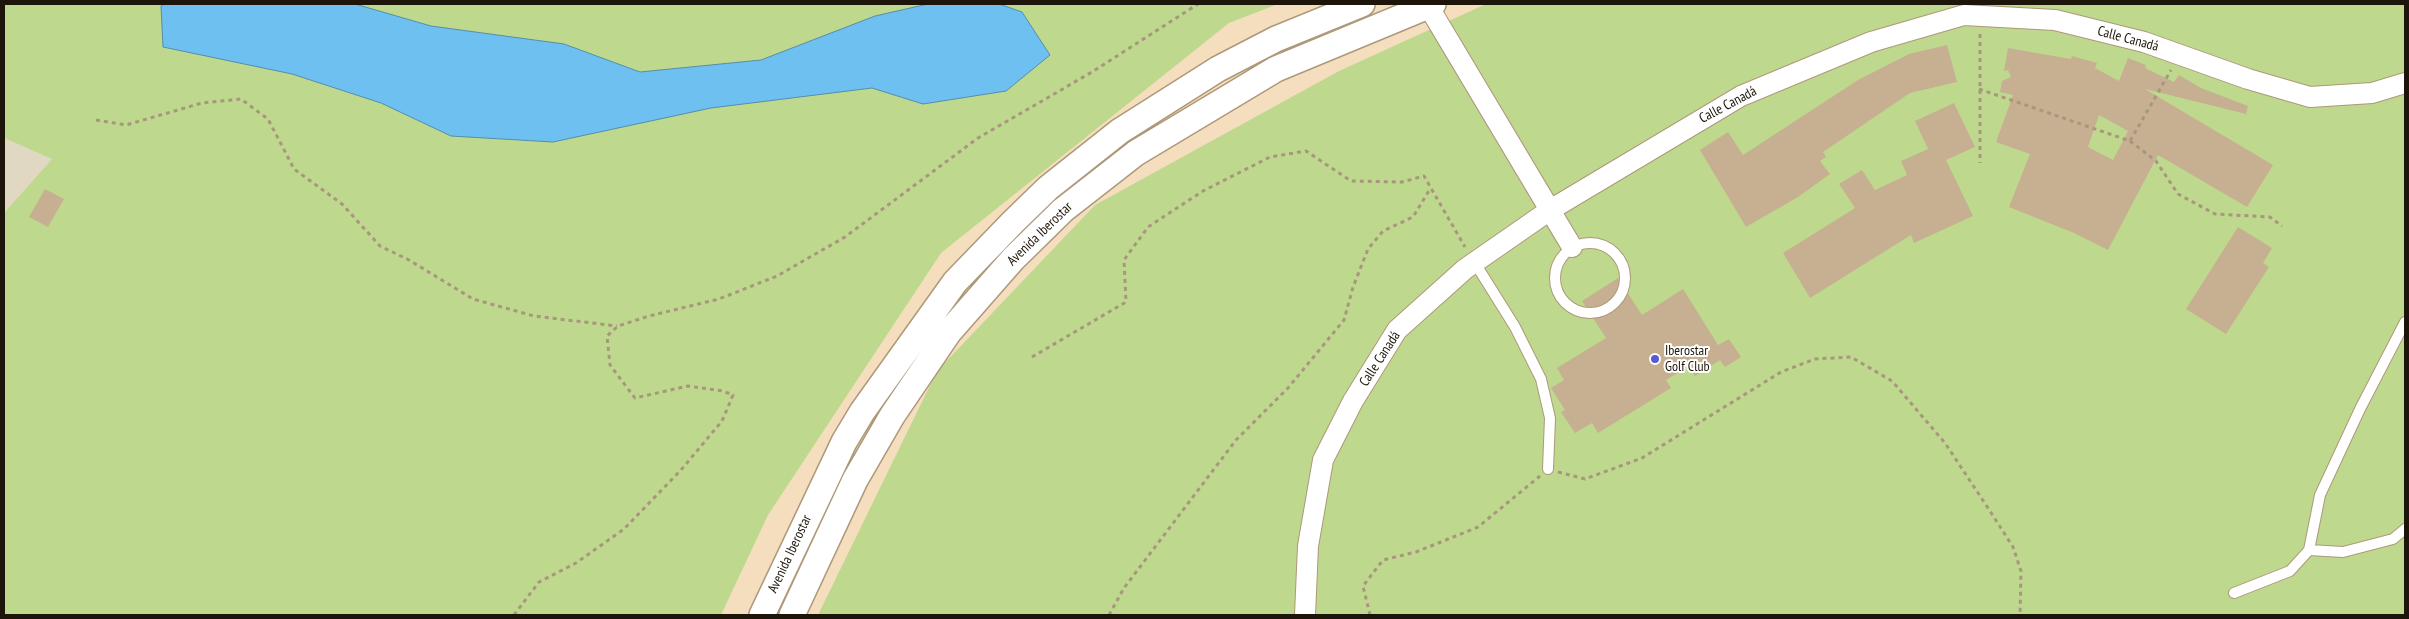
<!DOCTYPE html>
<meta charset="utf-8">
<style>
body{margin:0}
#map{position:relative;width:2409px;height:619px;overflow:hidden;background:#f5debe;font-family:"PT Sans Narrow",sans-serif}
canvas{display:block}
.frame{position:absolute;inset:0;border:5px solid #1d1509;pointer-events:none}
</style>
<div id="map">
<canvas width="2409" height="619"></canvas>
<div class="frame"></div>
</div>
<script>
const c = document.querySelector('canvas').getContext('2d');
c.lineJoin = 'round';
function fill(path, color) {
  c.fillStyle = color;
  c.fill(path, 'evenodd');
}
function shape(rows) {
  const path = new Path2D();
  for (const r of rows) {
    if (r.length === 3) {
      path.moveTo(r[0] + r[2], r[1]);
      path.arc(r[0], r[1], r[2], 0, 2 * Math.PI);
      continue;
    }
    path.moveTo(r[0], r[1]);
    for (let i = 2; i < r.length; i += 2) path.lineTo(r[i], r[i + 1]);
  }
  return path;
}
function trace(path, color, width, dash) {
  c.strokeStyle = color;
  c.lineWidth = width;
  c.lineCap = dash ? 'butt' : 'round';
  c.setLineDash(dash || []);
  c.stroke(path);
}
function drawText(font, color, halo, rows, align = 'center') {
  c.font = font + ' "PT Sans Narrow",sans-serif';
  c.lineWidth = 4;
  c.setLineDash([]);
  c.textBaseline = 'middle';
  c.strokeStyle = halo;
  c.fillStyle = color;
  for (const [text, x, y, turn = 0] of rows) {
    c.save();
    c.translate(x, y);
    c.rotate((+turn || 0) * Math.PI / 180);
    c.textAlign = isNaN(turn) ? turn : align;
    if (halo) c.strokeText(text, 0, 0);
    c.fillText(text, 0, 0);
    c.restore();
  }
}
const commercial = shape([
 [4,138,52,159,4,213]
]);
const green = shape([
 [4,4,1278,4,1229,23,941,253,768,515,721,615,4,615,4,213,52,159,4,138],
 [1486,4,2405,4,2405,615,818,615,937,371,1095,205,1339,71]
]);
const water = shape([
 [164,4,355,4,431,26,564,44,640,72,761,60,875,16,928,4,999,4,1022,12,1050,55,1006,91,923,104,872,88,711,108,553,142,451,136,381,103,292,74,163,47,161,6,164,4]
]);
const building = shape([
 [1947,45,1957,82,1910,93,1823,152,1826,157,1820,161,1830,174,1798,197,1746,227,1700,150,1728,132,1743,155,1858,80,1909,54],
 [2008,48,2071,59,2072,56,2097,63,2095,68,2119,81,2128,58,2146,65,2145,68,2174,82,2179,75,2201,88,2248,106,2246,114,2145,89,2273,165,2247,207,2158,155,2108,250,2074,233,2009,207,2030,154,1996,142,2013,95,2000,92,2002,81,2011,77,2008,70,2004,71],
 [2099,115,2128,131,2113,160,2088,147],
 [1954,103,1975,147,1946,160,1973,216,1914,243,1911,235,1810,298,1783,253,1855,208,1839,184,1862,170,1875,190,1907,175,1901,161,1928,149,1915,121],
 [45,189,64,199,48,227,29,217],
 [2238,227,2272,248,2263,263,2269,267,2226,334,2186,309],
 [1618,278,1642,315,1683,289,1718,345,1729,339,1741,357,1725,367,1720,360,1695,376,1689,366,1666,380,1671,388,1598,433,1592,423,1575,433,1561,412,1565,410,1551,388,1564,380,1557,368,1606,338,1582,301]
]);
const path = shape([
 [1980,34,1980,163],
 [1979,89,2130,141,2171,70],
 [96,120,126,125,202,103,241,99,268,119,294,169,342,204,380,246,409,260,473,299,534,316,617,326],
 [2130,141,2156,161,2178,194,2215,214,2270,217,2282,226],
 [1032,357,1126,302,1124,260,1148,227,1203,191,1270,157,1306,151,1351,181,1402,182,1424,176,1465,247],
 [1558,472,1585,479,1642,458,1781,372,1815,359,1851,357,1892,381,1945,443,1990,511,2013,547,2021,571,2020,615],
 [514,615,539,582,576,563,624,529,681,470,722,421,733,395,723,391,688,386,635,398,610,365,607,336,618,326,649,316,719,299,777,276,845,237,978,138,1092,72,1198,4],
 [1109,615,1124,588,1236,440,1288,388,1344,320,1353,287,1368,249,1383,231,1413,217,1430,189],
 [1370,615,1363,586,1383,560,1416,552,1478,527,1540,476]
]);
const service = shape([
 [1590,278,35],
 [1475,263,1515,327,1541,379,1550,418,1548,469],
 [2309,550,2343,552,2393,539,2405,529],
 [2234,593,2290,571,2309,550,2320,495,2360,409,2405,322]
]);
const minor = shape([
 [1427,4,1572,247],
 [1305,615,1308,546,1323,460,1353,401,1397,330,1465,269,1550,210,1741,96,1871,42,1964,15,2055,20,2144,42,2248,79,2310,97,2372,93,2405,83]
]);
const tertiary = shape([
 [762,615,844,442,862,412,955,282,1013,222,1048,188,1120,131,1218,69,1276,39,1362,4],
 [792,615,855,480,892,416,949,332,1013,259,1063,210,1136,153,1276,69,1433,4]
]);
const markers = [
 [1655,359,5,"#575ad1"]
];
const streetNames = [
 ["Calle Canadá",2128,39,15],
 ["Calle Canadá",1728,105,-28],
 ["Avenida Iberostar",1040,234,-44],
 ["Calle Canadá",1380,359,-57],
 ["Avenida Iberostar",790,554,-65]
];
const poiNames = [
 ["Iberostar",1665,351],
 ["Golf Club",1665,367]
];
fill(commercial, '#e0d8c2');
fill(green, '#bed98d');
fill(water, '#6ec0f0');
trace(water, '#568dab', 1);
fill(building, '#c7b092');
trace(service, '#ae987a', 12);
trace(minor, '#ae987a', 22);
trace(tertiary, '#ae987a', 28);
trace(path, '#a8967e', 3, [4, 4]);
trace(service, '#fff', 10);
trace(minor, '#fff', 20);
trace(tertiary, '#fff', 25);
for (const [x, y, r, color] of markers) {
  const dot = new Path2D();
  dot.arc(x, y, r, 0, 2 * Math.PI);
  c.fillStyle = color;
  c.fill(dot);
  trace(dot, '#fff', 2);
}
drawText('14px', '#1d1509', '#fff', streetNames);
drawText('14px', '#1d1509', '#fff', poiNames, 'left');
</script>
